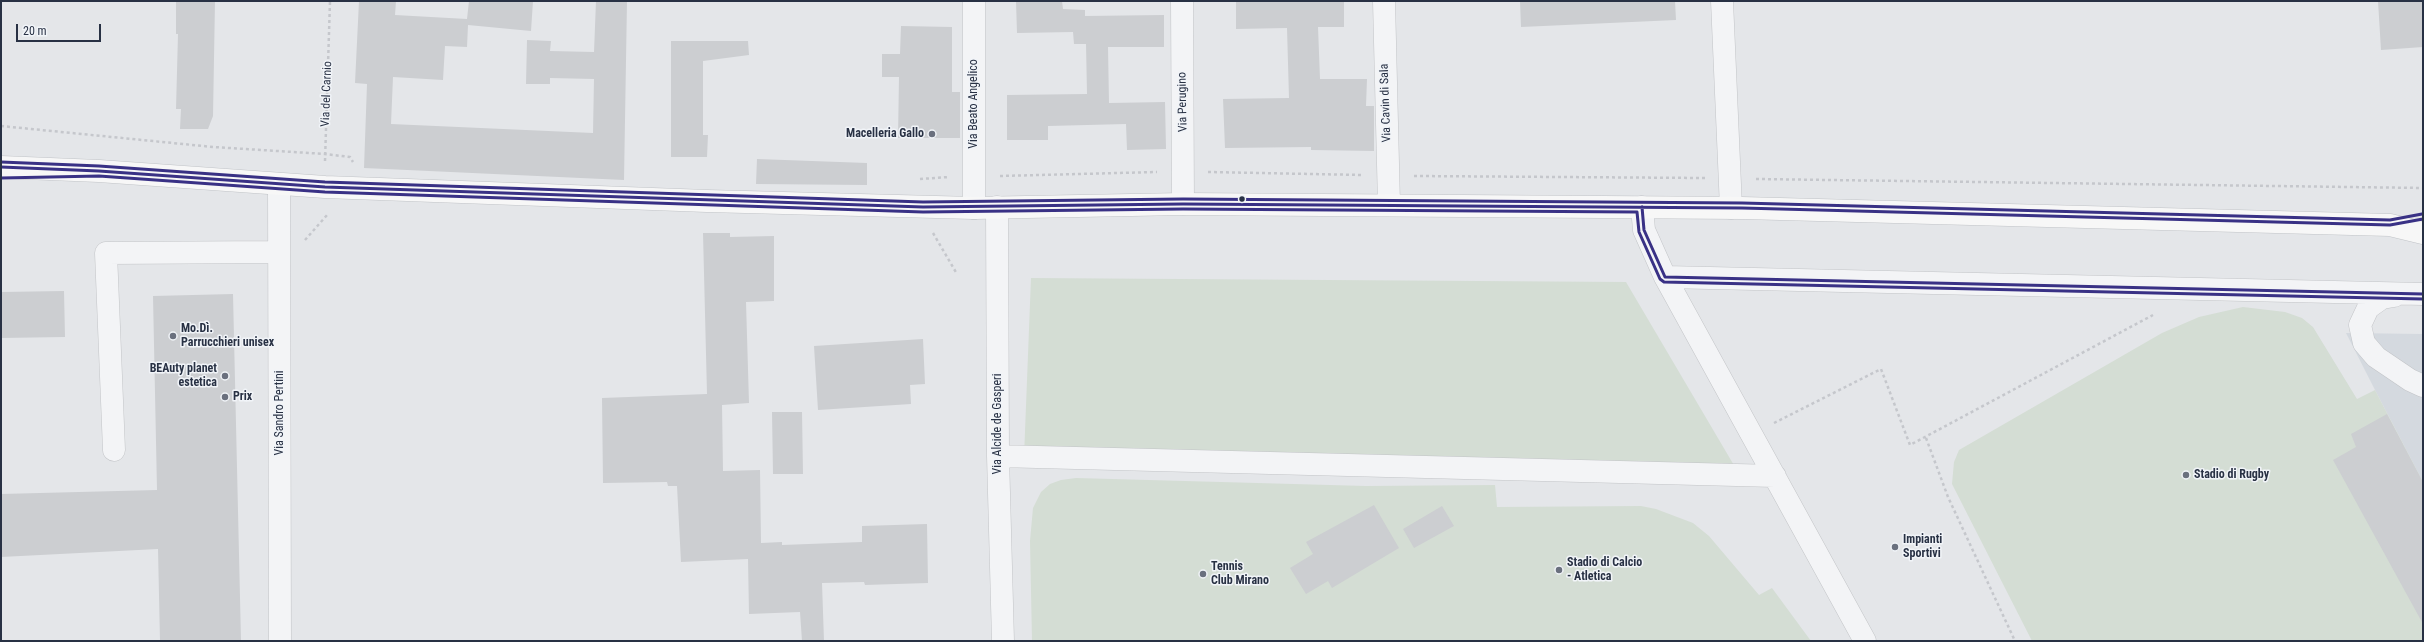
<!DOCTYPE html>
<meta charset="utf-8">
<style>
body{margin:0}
#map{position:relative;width:2424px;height:642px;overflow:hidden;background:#e4e6e9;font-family:"Roboto Condensed",sans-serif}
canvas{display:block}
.frame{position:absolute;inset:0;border:2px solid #283144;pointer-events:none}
.scale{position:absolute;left:16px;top:24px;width:85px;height:18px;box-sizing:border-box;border:2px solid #283144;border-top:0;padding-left:5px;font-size:12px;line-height:14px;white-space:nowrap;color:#283144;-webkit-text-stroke:3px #f1f4f8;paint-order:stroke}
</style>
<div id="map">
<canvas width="2424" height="642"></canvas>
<div class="frame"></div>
<div class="scale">20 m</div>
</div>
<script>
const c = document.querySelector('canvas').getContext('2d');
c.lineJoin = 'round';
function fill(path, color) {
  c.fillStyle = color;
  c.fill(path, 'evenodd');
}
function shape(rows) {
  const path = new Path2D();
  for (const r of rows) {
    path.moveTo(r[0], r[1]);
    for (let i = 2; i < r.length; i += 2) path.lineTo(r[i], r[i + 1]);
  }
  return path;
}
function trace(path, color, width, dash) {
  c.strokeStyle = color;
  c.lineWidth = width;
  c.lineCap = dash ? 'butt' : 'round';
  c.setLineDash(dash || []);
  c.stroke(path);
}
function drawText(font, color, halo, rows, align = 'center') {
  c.font = font + ' "Roboto Condensed",sans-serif';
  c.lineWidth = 3;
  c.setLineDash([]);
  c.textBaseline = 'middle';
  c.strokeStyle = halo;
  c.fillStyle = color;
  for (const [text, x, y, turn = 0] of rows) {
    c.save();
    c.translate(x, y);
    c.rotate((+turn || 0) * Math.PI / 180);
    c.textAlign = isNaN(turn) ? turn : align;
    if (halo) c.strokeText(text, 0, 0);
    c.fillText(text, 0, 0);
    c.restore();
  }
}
const built = shape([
 [2346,333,2423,334,2423,482,2375,390]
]);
const green = shape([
 [1031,278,1626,282,1735,467,1024,457],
 [2243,307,2285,312,2302,318,2313,327,2357,399,2375,390,2423,482,2423,641,2032,641,1952,484,1954,462,1959,450,2162,333,2199,317],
 [1076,478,1366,486,1495,485,1497,507,1641,506,1656,509,1693,523,1709,536,1759,595,1772,588,1811,641,1032,641,1030,541,1033,508,1041,492,1050,484,1061,480]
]);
const building = shape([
 [176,1,215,1,213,116,208,129,180,129,181,109,176,109,178,34,176,34],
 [359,1,396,1,395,15,467,19,469,1,533,1,531,31,468,25,467,47,445,46,443,80,393,77,391,124,593,133,594,79,550,78,550,84,526,84,527,40,551,41,550,51,594,52,596,1,627,1,624,180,364,168,367,84,355,83],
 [1016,1,1062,1,1063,9,1085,10,1085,16,1164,15,1164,47,1108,47,1109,103,1165,102,1166,149,1127,150,1126,124,1048,126,1048,140,1007,140,1007,95,1087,94,1086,44,1074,44,1073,32,1017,33],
 [1236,1,1344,1,1344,27,1318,27,1320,79,1367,79,1366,106,1374,106,1374,151,1311,150,1311,147,1225,148,1223,99,1289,98,1287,28,1236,29],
 [1520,1,1675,1,1676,20,1521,27],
 [2378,1,2423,1,2423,47,2381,50],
 [901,26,952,27,952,92,960,92,960,138,898,138,899,77,882,77,882,54,900,54],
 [671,41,748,41,749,55,703,61,703,135,708,135,707,157,671,157],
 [757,159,867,163,867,185,756,184],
 [703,233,730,233,730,237,774,236,774,301,746,302,749,403,722,405,723,471,760,470,761,543,782,542,782,545,862,542,862,526,927,524,928,583,865,585,864,582,822,583,824,641,802,641,800,612,749,614,748,559,681,562,677,486,668,486,667,482,603,483,602,398,707,394],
 [64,291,65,337,1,338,1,292],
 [233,294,241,641,160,641,158,549,1,557,1,494,157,490,153,296],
 [923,339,925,384,910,385,911,404,818,410,814,346],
 [772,412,802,412,803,474,773,474],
 [2387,414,2423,482,2423,624,2333,460,2356,447,2351,434],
 [1374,505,1399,548,1332,588,1328,581,1306,594,1290,568,1313,554,1306,542],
 [1442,506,1454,526,1414,548,1403,529]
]);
const path = shape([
 [1,126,213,147,325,154,350,157,353,162],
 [325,161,330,1],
 [1208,172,1363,175],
 [1000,176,1157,172],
 [1414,176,1705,178],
 [920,179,949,177],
 [1756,179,2423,188],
 [933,233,957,274],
 [305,240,328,214],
 [1774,423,1881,369,1910,445,2153,315],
 [1926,438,1948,497,2015,641]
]);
const minor = shape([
 [974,1,974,208],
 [1182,1,1183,204],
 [1384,1,1389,205],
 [1722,1,1731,208],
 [279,184,280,641],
 [997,207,998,456,1003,641],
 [1642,207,1644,230,1665,277,1865,641],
 [1665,277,2423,294],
 [2394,296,2382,298,2368,308,2360,325,2364,343,2376,357,2410,380,2423,386],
 [114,450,106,253,279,252],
 [998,456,1775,476]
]);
const major = shape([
 [1,167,99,171,325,187,707,201,974,208,1183,204,1742,208,2390,225,2423,233]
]);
const bus1 = shape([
 [1,167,99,171,325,187,923,207,1183,204,1742,208,2390,225,2423,219],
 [1642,207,1644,230,1665,277,2423,294]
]);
const bus2 = shape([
 [1,178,99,176,325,192,923,212,1183,209,1637,212,1639,232,1660,279,1664,282,2423,299]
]);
const bus3 = shape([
 [1,162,99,166,325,182,923,202,1183,199,1742,203,2390,220,2422,214]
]);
const markers = [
 [932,134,4,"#6a707e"],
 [1242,199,3.5,"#283144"],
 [173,336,4,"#6a707e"],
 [225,376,4,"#6a707e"],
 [225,397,4,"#6a707e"],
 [2186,475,4,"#6a707e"],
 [1895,547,4,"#6a707e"],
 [1559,570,4,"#6a707e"],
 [1203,574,4,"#6a707e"]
];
const streetNames = [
 ["Via del Carnio",327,94,-88],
 ["Via Perugino",1183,102,-91],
 ["Via Cavin di Sala",1386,103,-92],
 ["Via Beato Angelico",974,104,-90],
 ["Via Sandro Pertini",280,413,-90],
 ["Via Alcide de Gasperi",998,424,-90]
];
const poiNames = [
 ["Macelleria Gallo",924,134,"right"],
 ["Mo.Dì.",181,329],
 ["Parrucchieri unisex",181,343],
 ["BEAuty planet",217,369,"right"],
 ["estetica",217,383,"right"],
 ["Prix",233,397],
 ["Stadio di Rugby",2194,475],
 ["Impianti",1903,540],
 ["Sportivi",1903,554],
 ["Stadio di Calcio",1567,563],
 ["- Atletica",1567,577],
 ["Tennis",1211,567],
 ["Club Mirano",1211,581]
];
fill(built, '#d4d9df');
fill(green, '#d4ddd4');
fill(building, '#ccced1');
trace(minor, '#c2c4c7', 23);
trace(major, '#c0c3c7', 23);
trace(path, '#c5c7cc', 2.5, [3, 3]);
trace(minor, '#f3f4f6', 22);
trace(major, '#f7f7f7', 22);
trace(bus1, '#393185', 3);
trace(bus2, '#393185', 3);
trace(bus3, '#393185', 3);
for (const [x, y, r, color] of markers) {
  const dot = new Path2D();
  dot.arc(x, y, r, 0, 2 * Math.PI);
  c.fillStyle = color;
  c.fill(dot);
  trace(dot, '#f1f4f8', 1.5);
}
drawText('12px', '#283144', '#f1f4f8', streetNames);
drawText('bold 12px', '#283144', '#f1f4f8', poiNames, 'left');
</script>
